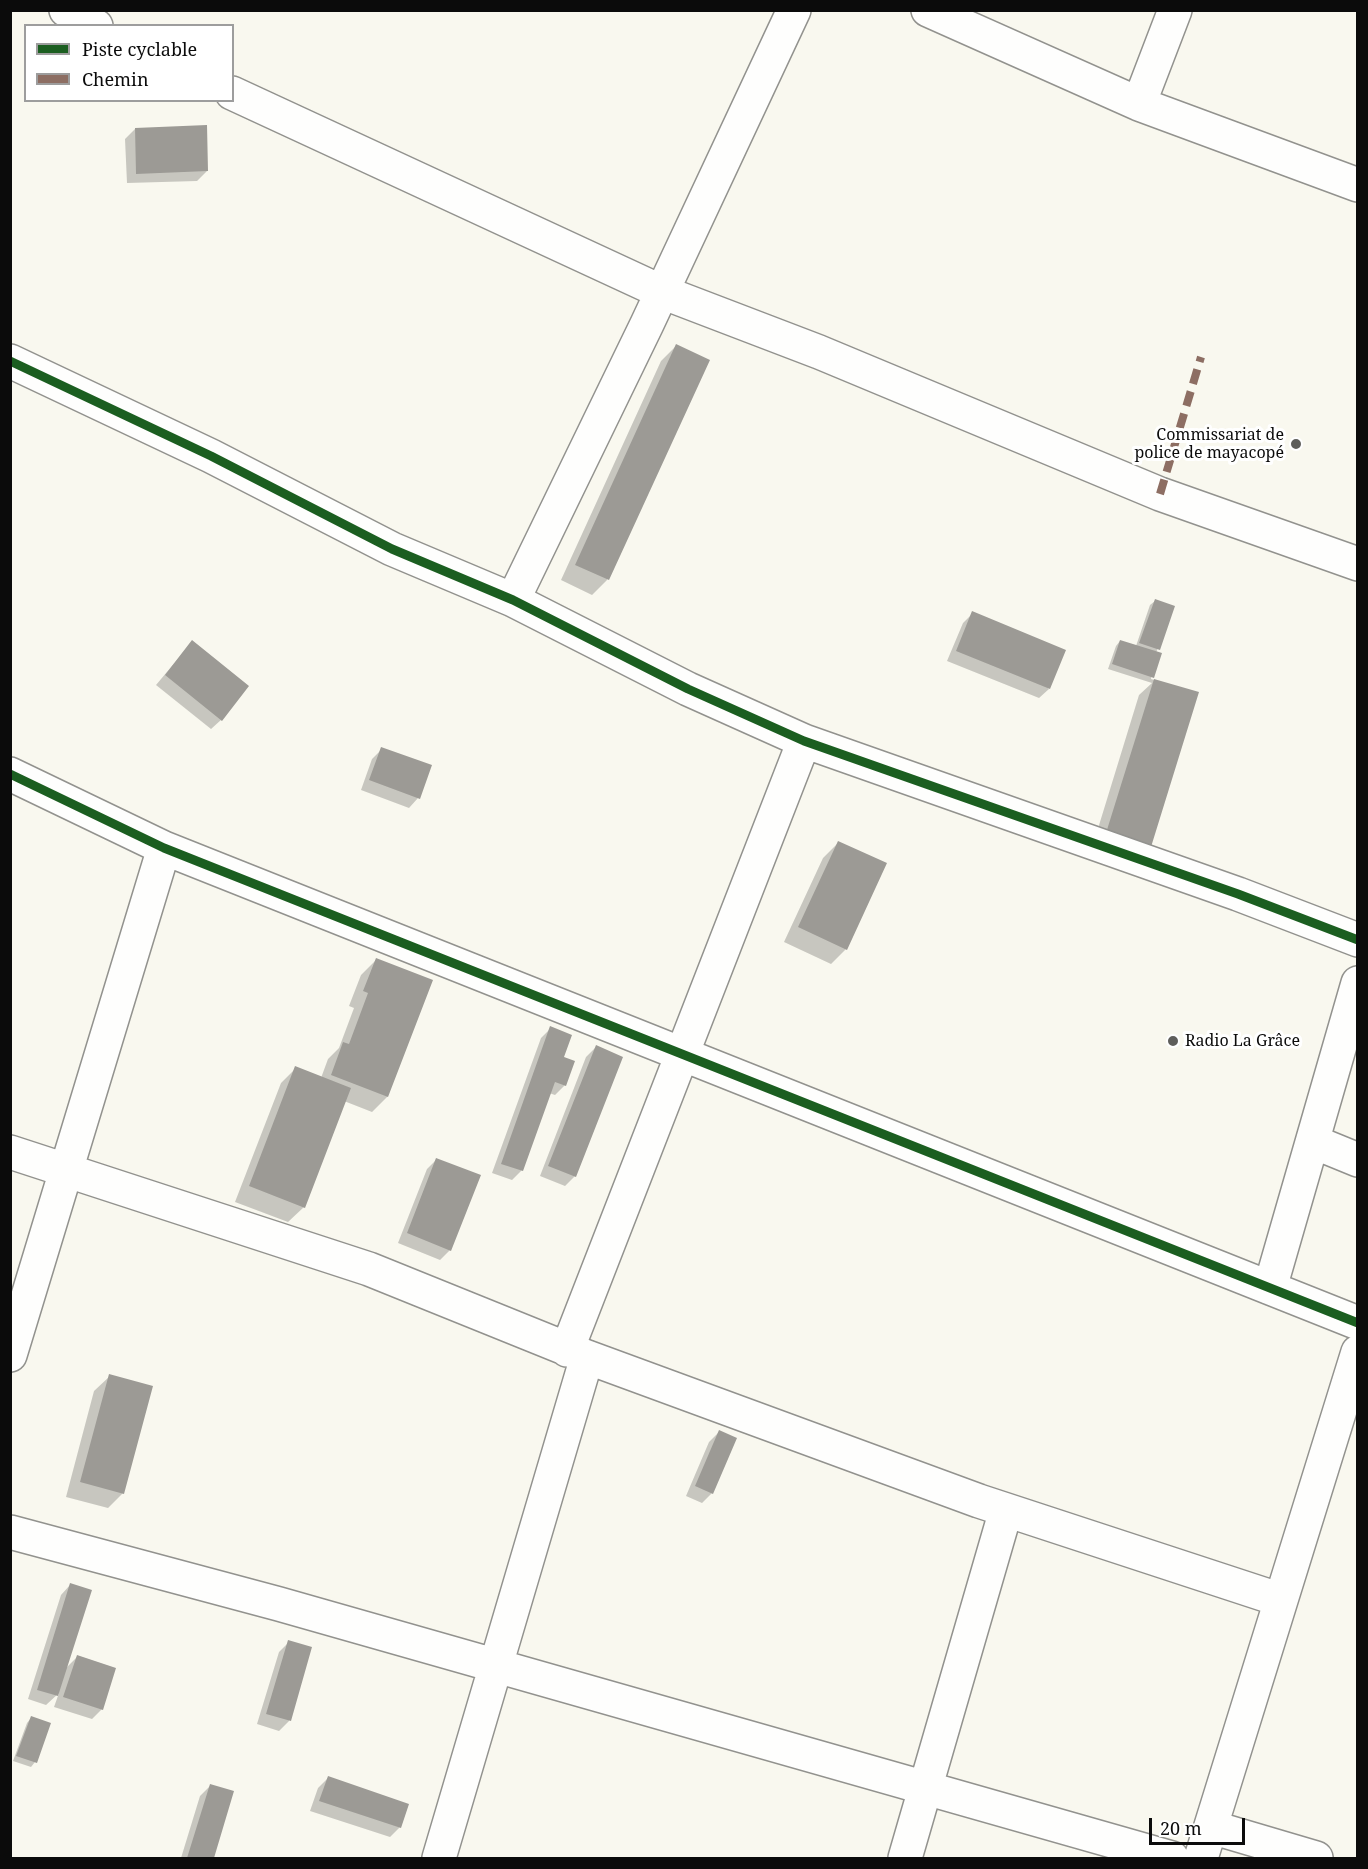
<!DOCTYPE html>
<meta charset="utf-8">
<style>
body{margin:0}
#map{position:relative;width:1368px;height:1869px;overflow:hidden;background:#f9f8ef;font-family:"Noto Serif",serif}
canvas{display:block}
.frame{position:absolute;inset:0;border:12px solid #0b0b0b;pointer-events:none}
.legend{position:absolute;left:24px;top:24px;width:210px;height:78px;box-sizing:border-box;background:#fff;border:2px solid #9d9d9d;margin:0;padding:8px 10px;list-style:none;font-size:18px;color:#0b0b0b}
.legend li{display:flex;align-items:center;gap:12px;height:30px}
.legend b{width:30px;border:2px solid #9d9d9d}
.scale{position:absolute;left:1149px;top:1818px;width:96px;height:27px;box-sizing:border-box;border:3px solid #0b0b0b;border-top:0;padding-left:8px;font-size:18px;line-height:21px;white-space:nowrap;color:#0b0b0b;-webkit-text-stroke:4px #fff;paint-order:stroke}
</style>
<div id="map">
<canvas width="1368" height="1869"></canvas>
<div class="frame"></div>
<ul class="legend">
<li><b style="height:8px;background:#1b5e20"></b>Piste cyclable</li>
<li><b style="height:8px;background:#8d6e63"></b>Chemin</li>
</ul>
<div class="scale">20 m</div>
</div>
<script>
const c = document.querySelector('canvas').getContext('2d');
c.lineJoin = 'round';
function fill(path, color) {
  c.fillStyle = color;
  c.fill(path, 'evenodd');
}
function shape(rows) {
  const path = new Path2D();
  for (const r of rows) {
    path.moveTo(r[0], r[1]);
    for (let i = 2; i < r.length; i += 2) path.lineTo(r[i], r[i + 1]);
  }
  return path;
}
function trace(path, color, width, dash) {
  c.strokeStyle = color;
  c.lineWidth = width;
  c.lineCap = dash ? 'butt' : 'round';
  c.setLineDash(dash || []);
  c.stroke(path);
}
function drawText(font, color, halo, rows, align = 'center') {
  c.font = font + ' "Noto Serif",serif';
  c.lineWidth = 6;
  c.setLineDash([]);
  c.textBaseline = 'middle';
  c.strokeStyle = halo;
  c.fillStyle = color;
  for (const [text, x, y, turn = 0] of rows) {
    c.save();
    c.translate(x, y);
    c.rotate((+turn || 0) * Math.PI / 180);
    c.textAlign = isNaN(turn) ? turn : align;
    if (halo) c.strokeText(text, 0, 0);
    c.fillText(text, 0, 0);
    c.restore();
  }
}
const shadow = shape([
 [135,129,207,171,197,181,127,183,125,139],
 [676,346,708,361,607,580,592,595,561,580,661,361],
 [1155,601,1173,607,1156,653,1151,679,1197,693,1150,846,1092,848,1139,695,1152,683,1108,669,1116,646,1120,641,1136,646,1150,605],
 [973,613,1049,689,1039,698,947,661,963,623],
 [192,642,221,720,211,729,156,685],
 [382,749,418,798,409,808,361,790,372,759],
 [838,843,846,949,831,964,784,942,823,858],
 [376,960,431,981,387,1097,372,1112,344,1101,304,1207,288,1222,235,1202,281,1083,296,1068,321,1078,328,1059,339,1048,354,1008,349,1006,361,975],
 [551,1028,562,1058,565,1085,555,1095,549,1093,522,1170,512,1180,492,1173,541,1038],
 [596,1047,575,1176,565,1186,540,1176,586,1057],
 [437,1159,450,1250,440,1260,398,1243,427,1169],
 [110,1376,123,1493,108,1508,66,1497,94,1391],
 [719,1432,712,1493,702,1503,686,1496,709,1442],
 [70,1585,64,1670,77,1657,102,1709,92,1719,54,1707,59,1693,46,1705,28,1699,61,1595],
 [289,1642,311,1648,289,1721,279,1731,257,1724,279,1652],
 [31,1718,49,1724,35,1762,31,1767,13,1761,27,1723],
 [328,1778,400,1827,390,1837,310,1811,318,1788],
 [210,1786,232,1792,212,1858,181,1858,200,1796]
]);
const building = shape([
 [207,125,208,171,136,174,135,128],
 [676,344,710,360,609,580,575,565],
 [1155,599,1175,606,1160,650,1139,643],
 [972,611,1066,650,1050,689,956,651],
 [192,640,249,686,222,721,165,675],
 [1120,640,1162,653,1154,678,1112,664],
 [1154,679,1199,692,1151,847,1106,833],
 [381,747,432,765,420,799,369,780],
 [838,841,887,863,847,950,798,927],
 [376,958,433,980,388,1097,331,1075,343,1042,349,1044,368,993,363,991],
 [550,1026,572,1035,564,1057,575,1061,566,1086,555,1082,523,1171,501,1164],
 [596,1045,623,1057,576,1177,548,1166],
 [295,1066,351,1088,305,1208,249,1186],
 [436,1158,481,1175,451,1251,407,1233],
 [109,1374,153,1386,124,1494,80,1482],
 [719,1430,737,1438,713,1494,695,1486],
 [70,1583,92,1590,58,1696,37,1690],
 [288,1640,312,1647,291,1721,266,1714],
 [77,1655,116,1668,103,1710,63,1697],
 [31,1716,51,1723,37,1763,16,1756],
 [328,1776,409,1804,401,1828,319,1801],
 [210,1784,234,1791,214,1858,187,1858]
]);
const minor = shape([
 [66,10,96,26],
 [928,10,1139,104,1358,185],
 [232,93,662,292,819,352,1160,494,1358,564],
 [1139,104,1175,10],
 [10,361,211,456,392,549,513,600,688,689,804,741,1238,894,1358,940],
 [513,600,647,324,794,10],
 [10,774,164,848,1358,1323],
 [1314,1142,1358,1160],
 [10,1152,369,1269,587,1357,979,1501,1281,1600],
 [1270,1288,1358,983],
 [567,1350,804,741],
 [10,1355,164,848],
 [10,1532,279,1604,1172,1858],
 [1211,1827,1316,1858],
 [439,1858,587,1357],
 [905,1858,1006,1510],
 [1201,1858,1358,1352]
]);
const quiet = shape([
 [1160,494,1201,357]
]);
const cycleway = shape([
 [10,361,211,456,392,549,513,600,688,689,804,741,1238,894,1358,940],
 [10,774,164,848,1358,1323]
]);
const markers = [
 [1296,444,6,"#5e5e5b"],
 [1173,1041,6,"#5e5e5b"]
];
const poiNames = [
 ["Commissariat de",1284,435],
 ["police de mayacopé",1284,453],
 ["Radio La Grâce",1185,1041,"left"]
];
fill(shadow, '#0003');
fill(building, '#9c9a95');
trace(minor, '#92928e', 36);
trace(minor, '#fefefd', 33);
trace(quiet, '#8d6e63', 8, [15, 8]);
trace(cycleway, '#1b5e20', 9);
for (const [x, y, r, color] of markers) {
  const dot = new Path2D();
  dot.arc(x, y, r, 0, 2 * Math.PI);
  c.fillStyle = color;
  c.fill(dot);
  trace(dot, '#fff', 2);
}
drawText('16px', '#0b0b0b', '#fff', poiNames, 'right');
</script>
